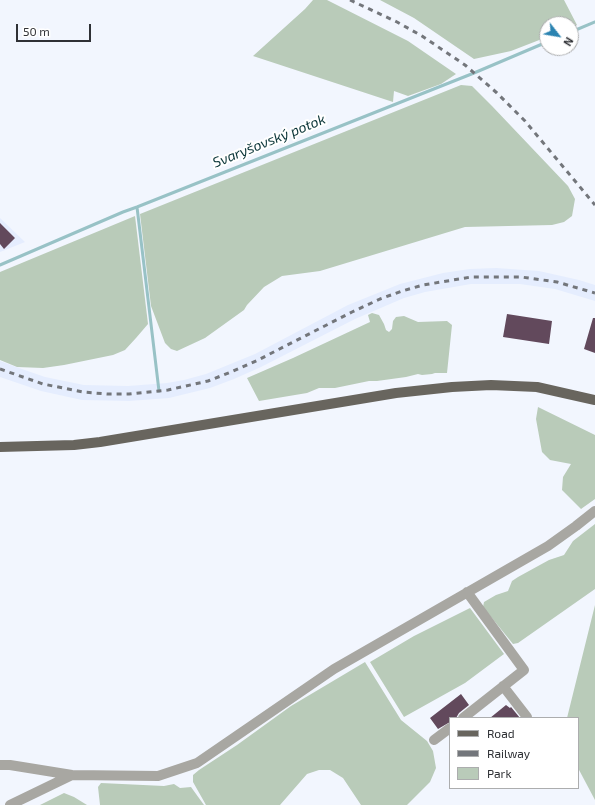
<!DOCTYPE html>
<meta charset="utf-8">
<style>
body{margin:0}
#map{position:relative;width:595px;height:805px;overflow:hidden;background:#f2f6fe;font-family:"Exo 2",sans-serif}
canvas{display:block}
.legend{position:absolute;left:449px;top:717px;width:130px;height:72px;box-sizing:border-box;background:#fff;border:1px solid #acadae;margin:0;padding:5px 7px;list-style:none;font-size:12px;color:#2f3135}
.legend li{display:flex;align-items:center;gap:8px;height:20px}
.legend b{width:20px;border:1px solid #acadae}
.north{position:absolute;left:539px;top:16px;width:40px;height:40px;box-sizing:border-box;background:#fff;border:1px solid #acadae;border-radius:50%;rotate:121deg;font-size:11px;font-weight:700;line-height:16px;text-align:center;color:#2f3135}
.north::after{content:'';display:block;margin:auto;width:14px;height:18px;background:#2a83b1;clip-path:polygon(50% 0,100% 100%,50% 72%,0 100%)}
.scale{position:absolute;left:16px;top:24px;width:75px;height:18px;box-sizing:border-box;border:2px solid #2f3135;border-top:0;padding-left:5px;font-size:12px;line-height:14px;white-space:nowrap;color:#2f3135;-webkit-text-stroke:3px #fff;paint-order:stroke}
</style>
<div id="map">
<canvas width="595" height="805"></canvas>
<ul class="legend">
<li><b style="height:5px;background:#68655e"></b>Road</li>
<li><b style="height:5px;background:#73767b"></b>Railway</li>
<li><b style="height:11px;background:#b9cbb9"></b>Park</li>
</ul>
<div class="north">N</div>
<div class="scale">50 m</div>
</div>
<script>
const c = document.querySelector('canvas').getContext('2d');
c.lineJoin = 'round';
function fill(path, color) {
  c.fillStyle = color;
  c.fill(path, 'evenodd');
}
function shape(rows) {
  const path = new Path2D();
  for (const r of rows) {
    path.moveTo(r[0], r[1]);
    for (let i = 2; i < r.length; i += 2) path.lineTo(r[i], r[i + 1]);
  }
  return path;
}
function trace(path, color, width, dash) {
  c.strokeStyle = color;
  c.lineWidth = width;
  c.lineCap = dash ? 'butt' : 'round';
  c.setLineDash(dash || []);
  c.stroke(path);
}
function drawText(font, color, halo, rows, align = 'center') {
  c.font = font + ' "Exo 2",sans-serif';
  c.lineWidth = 4;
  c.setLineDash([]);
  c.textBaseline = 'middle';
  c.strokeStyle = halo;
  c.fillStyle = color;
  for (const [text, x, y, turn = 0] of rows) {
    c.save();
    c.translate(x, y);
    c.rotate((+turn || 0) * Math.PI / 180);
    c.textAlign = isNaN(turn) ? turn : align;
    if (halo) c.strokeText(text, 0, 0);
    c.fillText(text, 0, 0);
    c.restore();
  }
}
const built = shape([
 [0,218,25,242,0,252],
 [496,268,539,271,579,280,595,285,595,301,555,289,520,284,471,284,425,292,404,298,355,319,261,367,234,379,210,388,169,398,129,401,82,400,41,391,0,377,0,361,19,368,45,377,84,385,128,386,167,383,184,380,206,374,255,354,348,305,400,284,443,273,470,269]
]);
const green = shape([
 [313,0,327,0,408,41,456,74,441,84,408,96,394,91,393,102,253,56,305,9],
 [380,0,564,0,577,25,571,27,571,24,547,24,547,37,511,51,474,59,414,18],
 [461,85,472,86,492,106,568,186,575,199,572,216,564,222,552,225,465,227,320,271,282,276,264,287,247,305,244,310,205,338,177,351,171,349,165,343,151,306,140,214],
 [135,216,148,324,136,338,125,350,113,355,64,365,43,368,17,367,0,360,0,272],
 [372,313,379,315,384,324,386,330,389,332,392,329,393,321,396,317,404,316,418,322,447,321,452,325,447,373,435,373,432,374,422,375,418,374,406,377,377,381,369,381,335,388,319,388,307,393,259,401,247,378,293,358,370,322,368,315],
 [538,407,595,435,595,499,581,509,562,490,563,477,571,464,550,460,542,452,536,419],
 [595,524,595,589,518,643,513,644,483,607,484,602,496,595,508,591,512,581,518,577,549,560,564,555,573,541],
 [595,605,595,800,578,768,578,718,567,718],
 [470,608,504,654,465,683,404,717,370,662,414,636],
 [365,662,401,720,427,741,433,751,436,768,430,782,407,805,361,805,343,778,330,770,319,770,307,774,280,805,206,805,193,782,193,775,199,770,237,745,291,706],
 [101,783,164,786,174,784,180,788,191,787,204,805,100,805,98,787],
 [64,793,74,797,87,805,40,805]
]);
const stream = shape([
 [571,32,595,22],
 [137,207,159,391],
 [0,265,123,212,137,207,474,73,547,42]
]);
const building = shape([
 [0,223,15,238,4,249,0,244],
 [507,314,552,321,549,344,503,337],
 [593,318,595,318,595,353,584,349],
 [461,694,469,705,459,713,456,718,450,718,450,722,438,729,430,718],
 [506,705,510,708,511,707,520,718,490,718]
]);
const minor = shape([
 [503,686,527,717],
 [463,718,524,670,467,592],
 [434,740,450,728],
 [0,765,10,765,72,775,158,776,197,763,334,669,548,546,576,526,595,511],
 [10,805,72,775]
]);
const major = shape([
 [0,447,74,445,100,442,396,393,452,387,491,385,537,387,595,400]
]);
const rail = shape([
 [350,0,397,22,422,36,465,65,497,93,525,121,595,205],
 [0,369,43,384,83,392,107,394,129,394,168,390,208,381,231,372,258,360,352,312,380,299,402,291,423,285,471,277,521,277,557,282,595,293]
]);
const waterNames = [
 ["Svaryšovský potok",269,141,-22]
];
fill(built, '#e5edfe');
fill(green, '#b9cbb9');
trace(stream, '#98c2c6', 3);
fill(building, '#62495c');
trace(minor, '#a8a7a2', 10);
trace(major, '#68655e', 10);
trace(rail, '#73767b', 3, [5, 5]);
drawText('italic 14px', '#093437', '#fff', waterNames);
</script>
